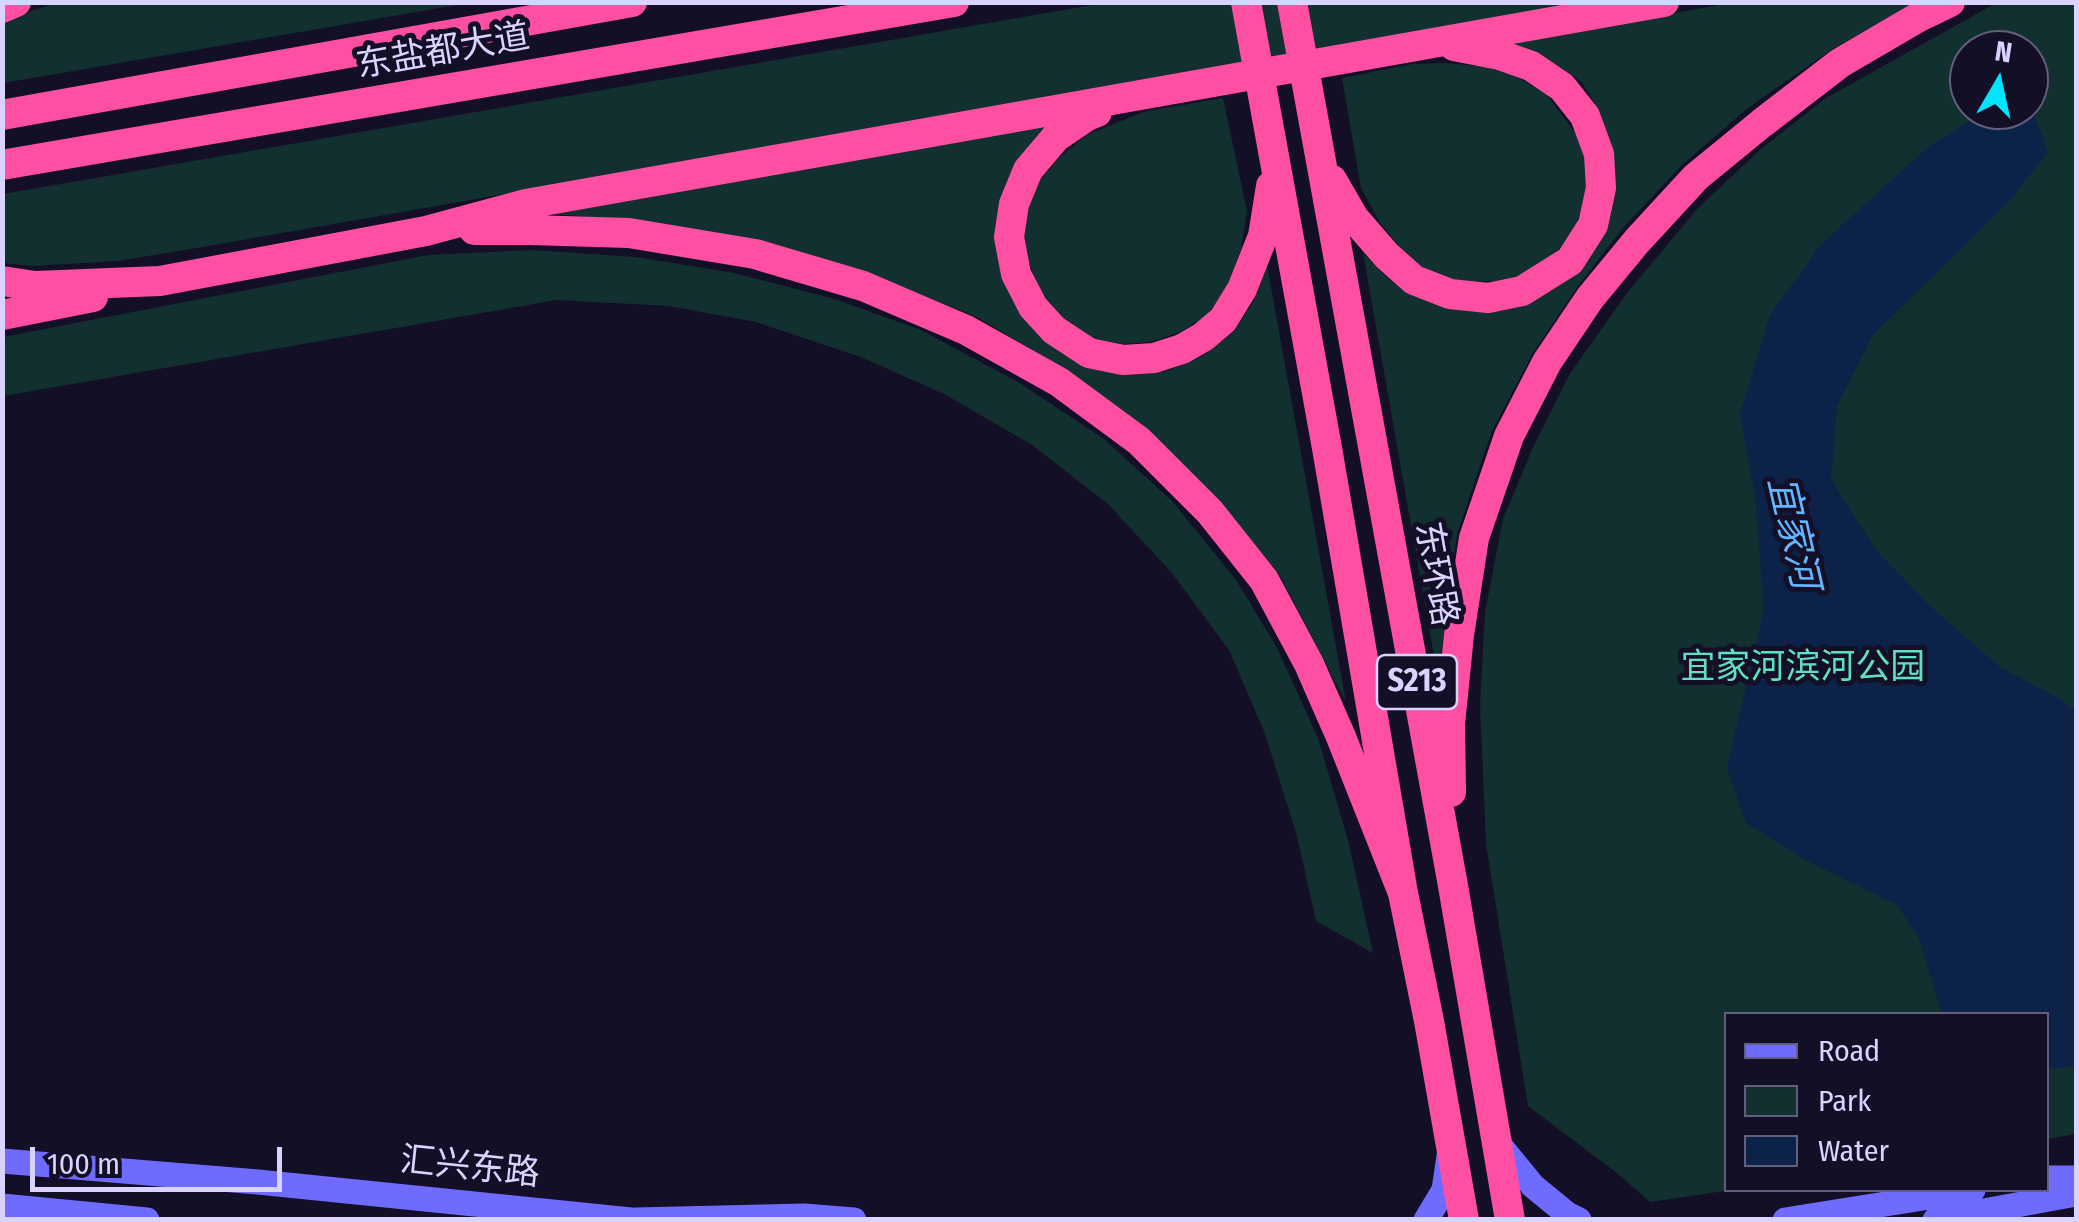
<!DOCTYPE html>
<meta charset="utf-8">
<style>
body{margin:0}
#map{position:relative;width:2079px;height:1222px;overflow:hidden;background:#130f26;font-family:"Fira Sans Condensed",sans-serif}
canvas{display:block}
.frame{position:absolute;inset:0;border:5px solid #d9d4ff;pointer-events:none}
.legend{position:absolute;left:1724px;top:1012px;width:325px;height:180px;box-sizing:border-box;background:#130f26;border:2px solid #625e7d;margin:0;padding:12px 18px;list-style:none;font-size:30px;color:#d9d4ff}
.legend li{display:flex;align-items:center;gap:20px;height:50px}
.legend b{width:50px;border:2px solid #625e7d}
.north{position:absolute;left:1949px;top:30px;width:100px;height:100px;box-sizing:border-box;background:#130f26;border:2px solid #625e7d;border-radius:50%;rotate:9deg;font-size:28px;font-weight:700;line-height:40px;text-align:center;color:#d9d4ff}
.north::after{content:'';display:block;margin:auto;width:35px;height:45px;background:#00e5ff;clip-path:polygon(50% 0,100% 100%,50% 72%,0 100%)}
.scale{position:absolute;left:30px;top:1147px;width:252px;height:45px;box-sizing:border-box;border:5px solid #d9d4ff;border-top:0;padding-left:12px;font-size:30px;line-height:35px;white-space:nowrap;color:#d9d4ff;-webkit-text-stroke:8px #130f26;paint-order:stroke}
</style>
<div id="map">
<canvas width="2079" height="1222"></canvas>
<div class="frame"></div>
<ul class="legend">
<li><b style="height:12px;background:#6f6bff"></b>Road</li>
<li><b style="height:28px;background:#12302f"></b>Park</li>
<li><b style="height:28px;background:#0c2248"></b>Water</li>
</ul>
<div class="north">N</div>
<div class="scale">100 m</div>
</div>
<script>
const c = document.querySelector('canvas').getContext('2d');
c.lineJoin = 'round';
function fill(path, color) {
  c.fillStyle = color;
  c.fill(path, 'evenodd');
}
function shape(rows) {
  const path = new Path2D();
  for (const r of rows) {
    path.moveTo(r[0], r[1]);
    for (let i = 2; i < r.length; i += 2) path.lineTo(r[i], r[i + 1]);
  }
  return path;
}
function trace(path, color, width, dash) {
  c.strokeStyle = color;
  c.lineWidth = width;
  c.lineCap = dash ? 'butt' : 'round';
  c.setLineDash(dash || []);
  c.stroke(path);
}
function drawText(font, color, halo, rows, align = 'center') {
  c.font = font + ' "Fira Sans Condensed","Noto Sans SC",sans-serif';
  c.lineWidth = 10;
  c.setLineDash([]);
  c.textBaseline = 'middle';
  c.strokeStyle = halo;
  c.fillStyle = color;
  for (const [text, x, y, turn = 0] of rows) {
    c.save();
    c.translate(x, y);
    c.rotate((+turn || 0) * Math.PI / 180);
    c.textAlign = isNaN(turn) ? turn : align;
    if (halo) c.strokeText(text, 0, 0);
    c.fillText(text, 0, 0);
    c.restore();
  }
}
const green = shape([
 [1998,2,2076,3,2076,1134,2047,1139,2046,1014,1726,1014,1726,1190,1731,1190,1650,1202,1617,1173,1528,1106,1486,844,1480,704,1485,612,1503,519,1534,445,1569,375,1627,293,1697,209,1762,148,1826,98],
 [1969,50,2029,50,2029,110,1969,110],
 [56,3,469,3,3,83,3,20],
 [1104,3,1594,3,191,249,117,261,32,266,3,263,3,194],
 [1731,3,1917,3,1834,48,1748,108,1683,164,1622,229,1579,285,1533,353,1492,431,1457,534,1438,678,1363,253,1383,274,1401,289,1434,304,1465,310,1502,311,1540,297,1614,197,1615,169,1611,143,1598,109,1581,81,1550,61,1506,42],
 [1446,63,1488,67,1519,78,1546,94,1583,143,1588,171,1584,205,1573,232,1554,255,1526,275,1494,281,1461,282,1430,273,1404,253,1379,221,1361,188,1342,78,1412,64],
 [1223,98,1247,211,1241,249,1226,290,1205,317,1180,332,1150,342,1123,344,1095,339,1066,324,1043,300,1021,241,1027,208,1040,180,1059,158,1087,135,1143,112],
 [1055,122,1018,158,1001,202,1005,276,1124,374,1167,371,1203,356,1234,331,1254,301,1267,265,1346,702,1279,574,1220,503,1069,372,977,317,865,272,630,220,537,213],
 [531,250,636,257,734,273,835,299,921,330,1018,382,1104,439,1173,502,1236,580,1276,646,1318,738,1348,840,1373,953,1316,921,1297,836,1264,731,1229,650,1172,573,1108,504,1032,445,946,395,861,357,756,322,669,306,557,300,3,396,3,337,428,255]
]);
const water = shape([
 [1986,110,2019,110,2034,114,2048,152,2007,204,1873,335,1837,406,1831,479,1876,550,1929,605,2001,668,2059,698,2076,711,2076,1063,2075,1066,2047,1069,2046,1014,1942,1014,1919,938,1897,905,1802,858,1746,823,1727,768,1764,610,1755,495,1740,414,1770,315,1821,244,1928,147]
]);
const secondary = shape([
 [1497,1142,1533,1186,1567,1214,1579,1220],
 [2,1161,258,1182,631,1220],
 [2046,1178,2076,1178],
 [2,1206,147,1220],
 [636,1220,804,1216,854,1220],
 [1426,1220,1444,1190,1449,1156],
 [1785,1220,1973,1190],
 [1935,1220,2076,1194]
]);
const highway = shape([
 [1246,2,1327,448,1403,893,1429,1021,1464,1220],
 [1292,2,1452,880,1510,1220],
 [2,8,16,2],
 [1097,112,1087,116,1056,137,1028,170,1014,204,1009,237,1016,274,1033,307,1054,330,1089,353,1123,360,1154,358,1182,349,1203,337,1223,320,1242,289,1263,236,1271,186],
 [2,115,632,2],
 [2,165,954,2],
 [1332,180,1354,218,1387,256,1414,280,1450,294,1488,298,1522,291,1570,261,1593,225,1601,188,1599,154,1585,116,1562,87,1531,66,1500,55,1454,46],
 [474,230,530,230,629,233,755,254,863,286,966,330,1059,382,1139,441,1210,512,1264,580,1309,664,1341,737,1403,893],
 [2,281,35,286,160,281,426,231,526,204,1664,2],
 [2,315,93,297],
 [1451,792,1450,724,1459,635,1474,538,1509,436,1547,362,1590,298,1637,241,1696,177,1762,123,1840,63,1917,18,1950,2]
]);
const shields = [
 [1417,682,80]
];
const shieldNames = [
 ["S213",1417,682]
];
const streetNames = [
 ["东盐都大道",443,52,-10],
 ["东环路",1435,574,80],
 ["汇兴东路",470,1168,6]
];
const parkNames = [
 ["宜家河滨河公园",1803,668]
];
const waterNames = [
 ["宜家河",1792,533,77]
];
fill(green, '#12302f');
fill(water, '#0c2248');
trace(secondary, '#6f6bff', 25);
trace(highway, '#ff4fa3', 30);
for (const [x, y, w] of shields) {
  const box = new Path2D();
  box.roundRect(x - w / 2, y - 27, w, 54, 8);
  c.fillStyle = '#130f26';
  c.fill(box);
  trace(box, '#d9d4ff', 2.5);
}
drawText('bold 32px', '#d9d4ff', null, shieldNames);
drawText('35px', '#d9d4ff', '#130f26', streetNames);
drawText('35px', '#5fe0c0', '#130f26', parkNames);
drawText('italic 38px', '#62b6ff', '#130f26', waterNames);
</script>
